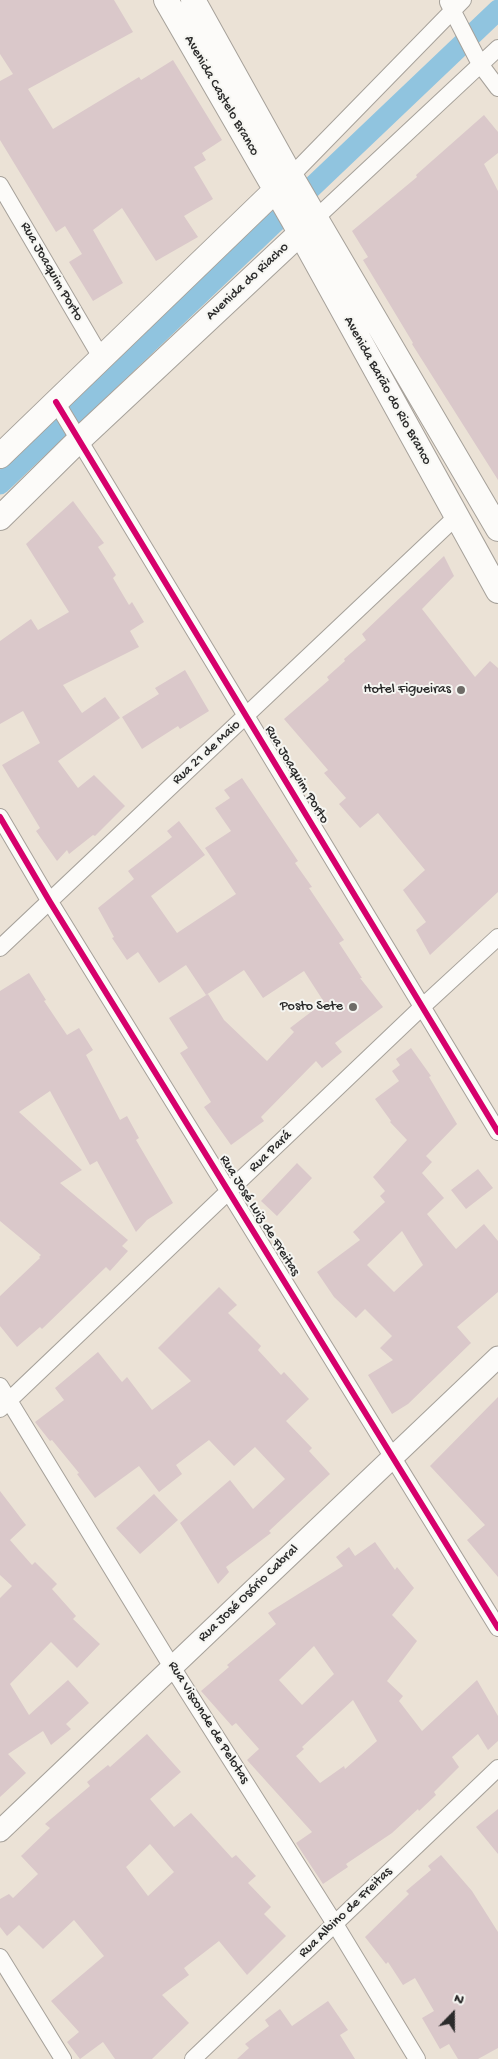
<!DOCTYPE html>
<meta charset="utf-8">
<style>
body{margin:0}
#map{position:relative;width:498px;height:2059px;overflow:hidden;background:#ebe2d6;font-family:"Gochi Hand",sans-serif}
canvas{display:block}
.north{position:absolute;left:428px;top:1989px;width:50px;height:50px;-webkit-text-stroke:4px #f6f6f2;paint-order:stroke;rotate:22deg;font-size:14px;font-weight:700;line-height:20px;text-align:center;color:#2b2b2b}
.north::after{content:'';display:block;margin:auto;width:18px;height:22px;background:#2b2b2b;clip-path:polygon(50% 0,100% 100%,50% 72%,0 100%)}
</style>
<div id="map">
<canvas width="498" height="2059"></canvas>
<div class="north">N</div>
</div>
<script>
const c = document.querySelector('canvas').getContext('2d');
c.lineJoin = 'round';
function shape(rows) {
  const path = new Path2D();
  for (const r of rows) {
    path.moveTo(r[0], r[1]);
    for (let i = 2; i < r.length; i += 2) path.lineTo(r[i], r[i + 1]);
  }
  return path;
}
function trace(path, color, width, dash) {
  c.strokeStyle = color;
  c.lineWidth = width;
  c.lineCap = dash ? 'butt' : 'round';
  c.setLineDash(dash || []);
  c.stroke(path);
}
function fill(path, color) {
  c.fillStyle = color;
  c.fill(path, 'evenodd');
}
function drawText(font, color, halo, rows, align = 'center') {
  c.font = font + ' "Gochi Hand",sans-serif';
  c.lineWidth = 4;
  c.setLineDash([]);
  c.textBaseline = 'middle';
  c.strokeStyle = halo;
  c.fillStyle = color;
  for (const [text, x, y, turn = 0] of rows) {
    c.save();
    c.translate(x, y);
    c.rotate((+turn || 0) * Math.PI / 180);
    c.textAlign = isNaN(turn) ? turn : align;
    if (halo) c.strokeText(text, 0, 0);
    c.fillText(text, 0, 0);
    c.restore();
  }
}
const canal = shape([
 [0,484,498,10]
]);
const building = shape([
 [0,0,114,0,133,32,28,89,53,129,139,77,141,80,173,60,222,140,202,153,206,160,194,167,213,199,184,216,198,237,156,261,122,208,93,230,123,283,93,301,69,262,82,254,65,226,56,232,0,140,0,81,13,74,0,54],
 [484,115,498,132,498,153,484,164,498,191,498,480,412,344,413,343,363,260,368,257,352,231,417,177,416,175],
 [73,501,104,543,98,547,116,575,113,578,129,605,132,602,144,622,130,631,139,647,63,685,82,713,105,697,120,718,58,761,78,788,94,775,125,806,95,836,93,835,69,854,67,850,57,861,36,831,40,828,2,765,40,743,23,711,0,724,0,641,31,619,38,630,69,612,26,544],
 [444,556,454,576,422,609,475,677,490,661,498,668,498,892,430,955,416,930,426,922,403,890,425,870,378,813,360,828,339,804,346,798,324,773,328,770,284,719,329,680,327,677,345,661,344,659,366,640,362,634],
 [185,670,209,711,180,729,178,726,142,749,122,717,159,694,155,688],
 [242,778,298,861,295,863,312,887,309,888,344,940,339,943,362,978,360,978,383,1007,335,1043,342,1052,322,1068,316,1061,261,1117,264,1121,231,1145,204,1107,211,1102,180,1053,188,1048,169,1018,208,994,224,1020,267,1061,294,1032,290,1028,324,1002,304,971,263,998,244,970,206,995,186,965,159,983,138,952,127,960,112,938,114,937,98,908,134,879,128,871,172,837,167,831,179,821,205,855,151,896,177,933,236,894,205,848,231,831,215,808,230,798,224,790],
 [29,973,46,1000,44,1001,67,1035,79,1028,93,1050,86,1055,120,1120,127,1116,139,1138,136,1140,173,1203,147,1220,136,1232,97,1161,90,1165,50,1091,19,1112,82,1170,60,1183,128,1240,122,1246,128,1251,110,1271,106,1267,42,1329,40,1327,17,1347,0,1326,0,1296,40,1258,39,1257,41,1255,0,1221,0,991],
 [411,1048,431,1076,429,1077,457,1124,426,1156,432,1162,422,1173,444,1198,427,1214,456,1249,484,1224,498,1241,498,1292,457,1327,471,1343,408,1404,392,1414,368,1375,393,1360,380,1348,392,1336,365,1309,356,1318,334,1297,317,1272,360,1240,353,1232,385,1202,380,1196,385,1191,373,1177,407,1140,390,1122,391,1121,375,1099,399,1081,392,1071,400,1065,396,1059],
 [402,1231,423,1265,394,1292,367,1265],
 [297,1163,312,1178,277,1216,261,1201],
 [478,1169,493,1188,466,1209,451,1190],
 [219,1287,237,1305,228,1313,261,1346,258,1350,281,1375,284,1372,309,1399,286,1421,312,1448,309,1451,330,1474,269,1531,271,1533,226,1567,229,1572,218,1584,180,1523,230,1480,253,1509,285,1479,255,1447,234,1466,209,1440,176,1465,182,1474,159,1492,139,1466,95,1498,77,1474,79,1473,52,1440,50,1441,35,1422,64,1400,55,1388,98,1352,122,1382,127,1377,152,1410,191,1381,158,1348],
 [498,1397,498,1577,467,1540,485,1525,430,1466],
 [0,1491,26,1525,10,1540,32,1565,35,1562,57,1584,52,1589,76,1616,73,1619,100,1644,77,1668,51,1642,10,1684,29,1715,68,1680,89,1703,66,1724,71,1729,51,1745,43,1731,8,1754,26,1773,0,1797,0,1598,12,1586,0,1575],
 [154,1494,178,1520,140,1554,116,1528],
 [375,1542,395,1570,397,1567,414,1588,392,1615,417,1641,387,1681,403,1696,399,1701,422,1731,477,1680,498,1716,498,1741,488,1750,478,1734,452,1757,459,1767,434,1792,436,1795,419,1811,418,1809,392,1833,346,1864,348,1867,323,1884,296,1843,312,1832,247,1760,259,1749,236,1723,232,1726,201,1691,229,1667,227,1665,276,1624,268,1613,343,1566,336,1557,349,1547,355,1556],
 [314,1646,334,1674,302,1705,279,1680],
 [353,1700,377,1741,345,1769,344,1766,320,1783,296,1756,304,1749,302,1747],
 [147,1734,181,1772,150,1799,174,1827,191,1813,232,1858,236,1855,256,1876,248,1883,271,1907,264,1914,286,1936,247,1975,219,1941,184,1968,189,1975,162,1995,189,2023,152,2059,115,2059,103,2042,80,2059,67,2042,79,2032,51,2001,104,1956,74,1920,43,1949,19,1925,7,1936,0,1927,0,1899,9,1894,13,1898,38,1874,21,1856,50,1828,45,1824,90,1786,87,1782,108,1765,110,1767],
 [150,1844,174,1872,148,1896,126,1867],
 [498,1809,498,1854,476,1827],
 [441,1855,472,1891,498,1932,498,2048,478,2059,458,2059,449,2044,440,2049,422,2018,434,2011,415,1978,403,1985,388,1962,386,1964,365,1937,409,1894,406,1891,431,1870,428,1866],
 [328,2001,348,2030,340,2035,355,2059,237,2059,249,2048,245,2044,269,2026,265,2020,280,2009,292,2026]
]);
const minor = shape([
 [448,2,480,64,498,88],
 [291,176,463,0],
 [0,185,102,359],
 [316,218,498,48],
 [56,402,498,1132],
 [0,817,50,902,498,1628],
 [0,948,457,516],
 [0,1386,172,1667,335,1924,417,2059],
 [0,1409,422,1007,498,937],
 [0,1957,63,2059],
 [193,2059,498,1768]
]);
const tertiary = shape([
 [0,1831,498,1357]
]);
const secondary = shape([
 [166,0,293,220,498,591],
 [193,0,291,176,498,529],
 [0,456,286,180],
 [0,518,79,440,311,223]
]);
const cycleway = shape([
 [56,402,498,1132],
 [0,817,50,902,498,1628]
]);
const markers = [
 [461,690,5,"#6e6b67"],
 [353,1007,5,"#6e6b67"]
];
const streetNames = [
 ["Avenida Castelo Branco",221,96,60],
 ["Rua Joaquim Porto",51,272,60],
 ["Avenida do Riacho",248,282,-43],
 ["Avenida Barão do Rio Branco",387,391,61],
 ["Rua 21 de Maio",207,753,-43],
 ["Rua Joaquim Porto",296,775,59],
 ["Rua Pará",271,1152,-44],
 ["Rua José Luiz de Freitas",259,1216,58],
 ["Rua José Osório Cabral",249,1594,-44],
 ["Rua Visconde de Pelotas",208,1723,58],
 ["Rua Albino de Freitas",346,1913,-44]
];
const poiNames = [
 ["Hotel Figueiras",451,690],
 ["Posto Sete",343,1007]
];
trace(canal, '#90c4df', 21);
fill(building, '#dac8ca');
trace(minor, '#a6a19a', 18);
trace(tertiary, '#a6a19a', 23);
trace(secondary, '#a6a19a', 26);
trace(minor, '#fcfbf9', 16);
trace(tertiary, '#fcfbf9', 21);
trace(secondary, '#fcfbf9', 24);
trace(cycleway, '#d6006c', 6);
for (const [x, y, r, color] of markers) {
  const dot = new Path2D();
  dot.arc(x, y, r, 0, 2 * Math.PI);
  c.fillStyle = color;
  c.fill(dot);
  trace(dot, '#f6f6f2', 2);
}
drawText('14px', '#2b2b2b', '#f6f6f2', streetNames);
drawText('14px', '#2b2b2b', '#f6f6f2', poiNames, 'right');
</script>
